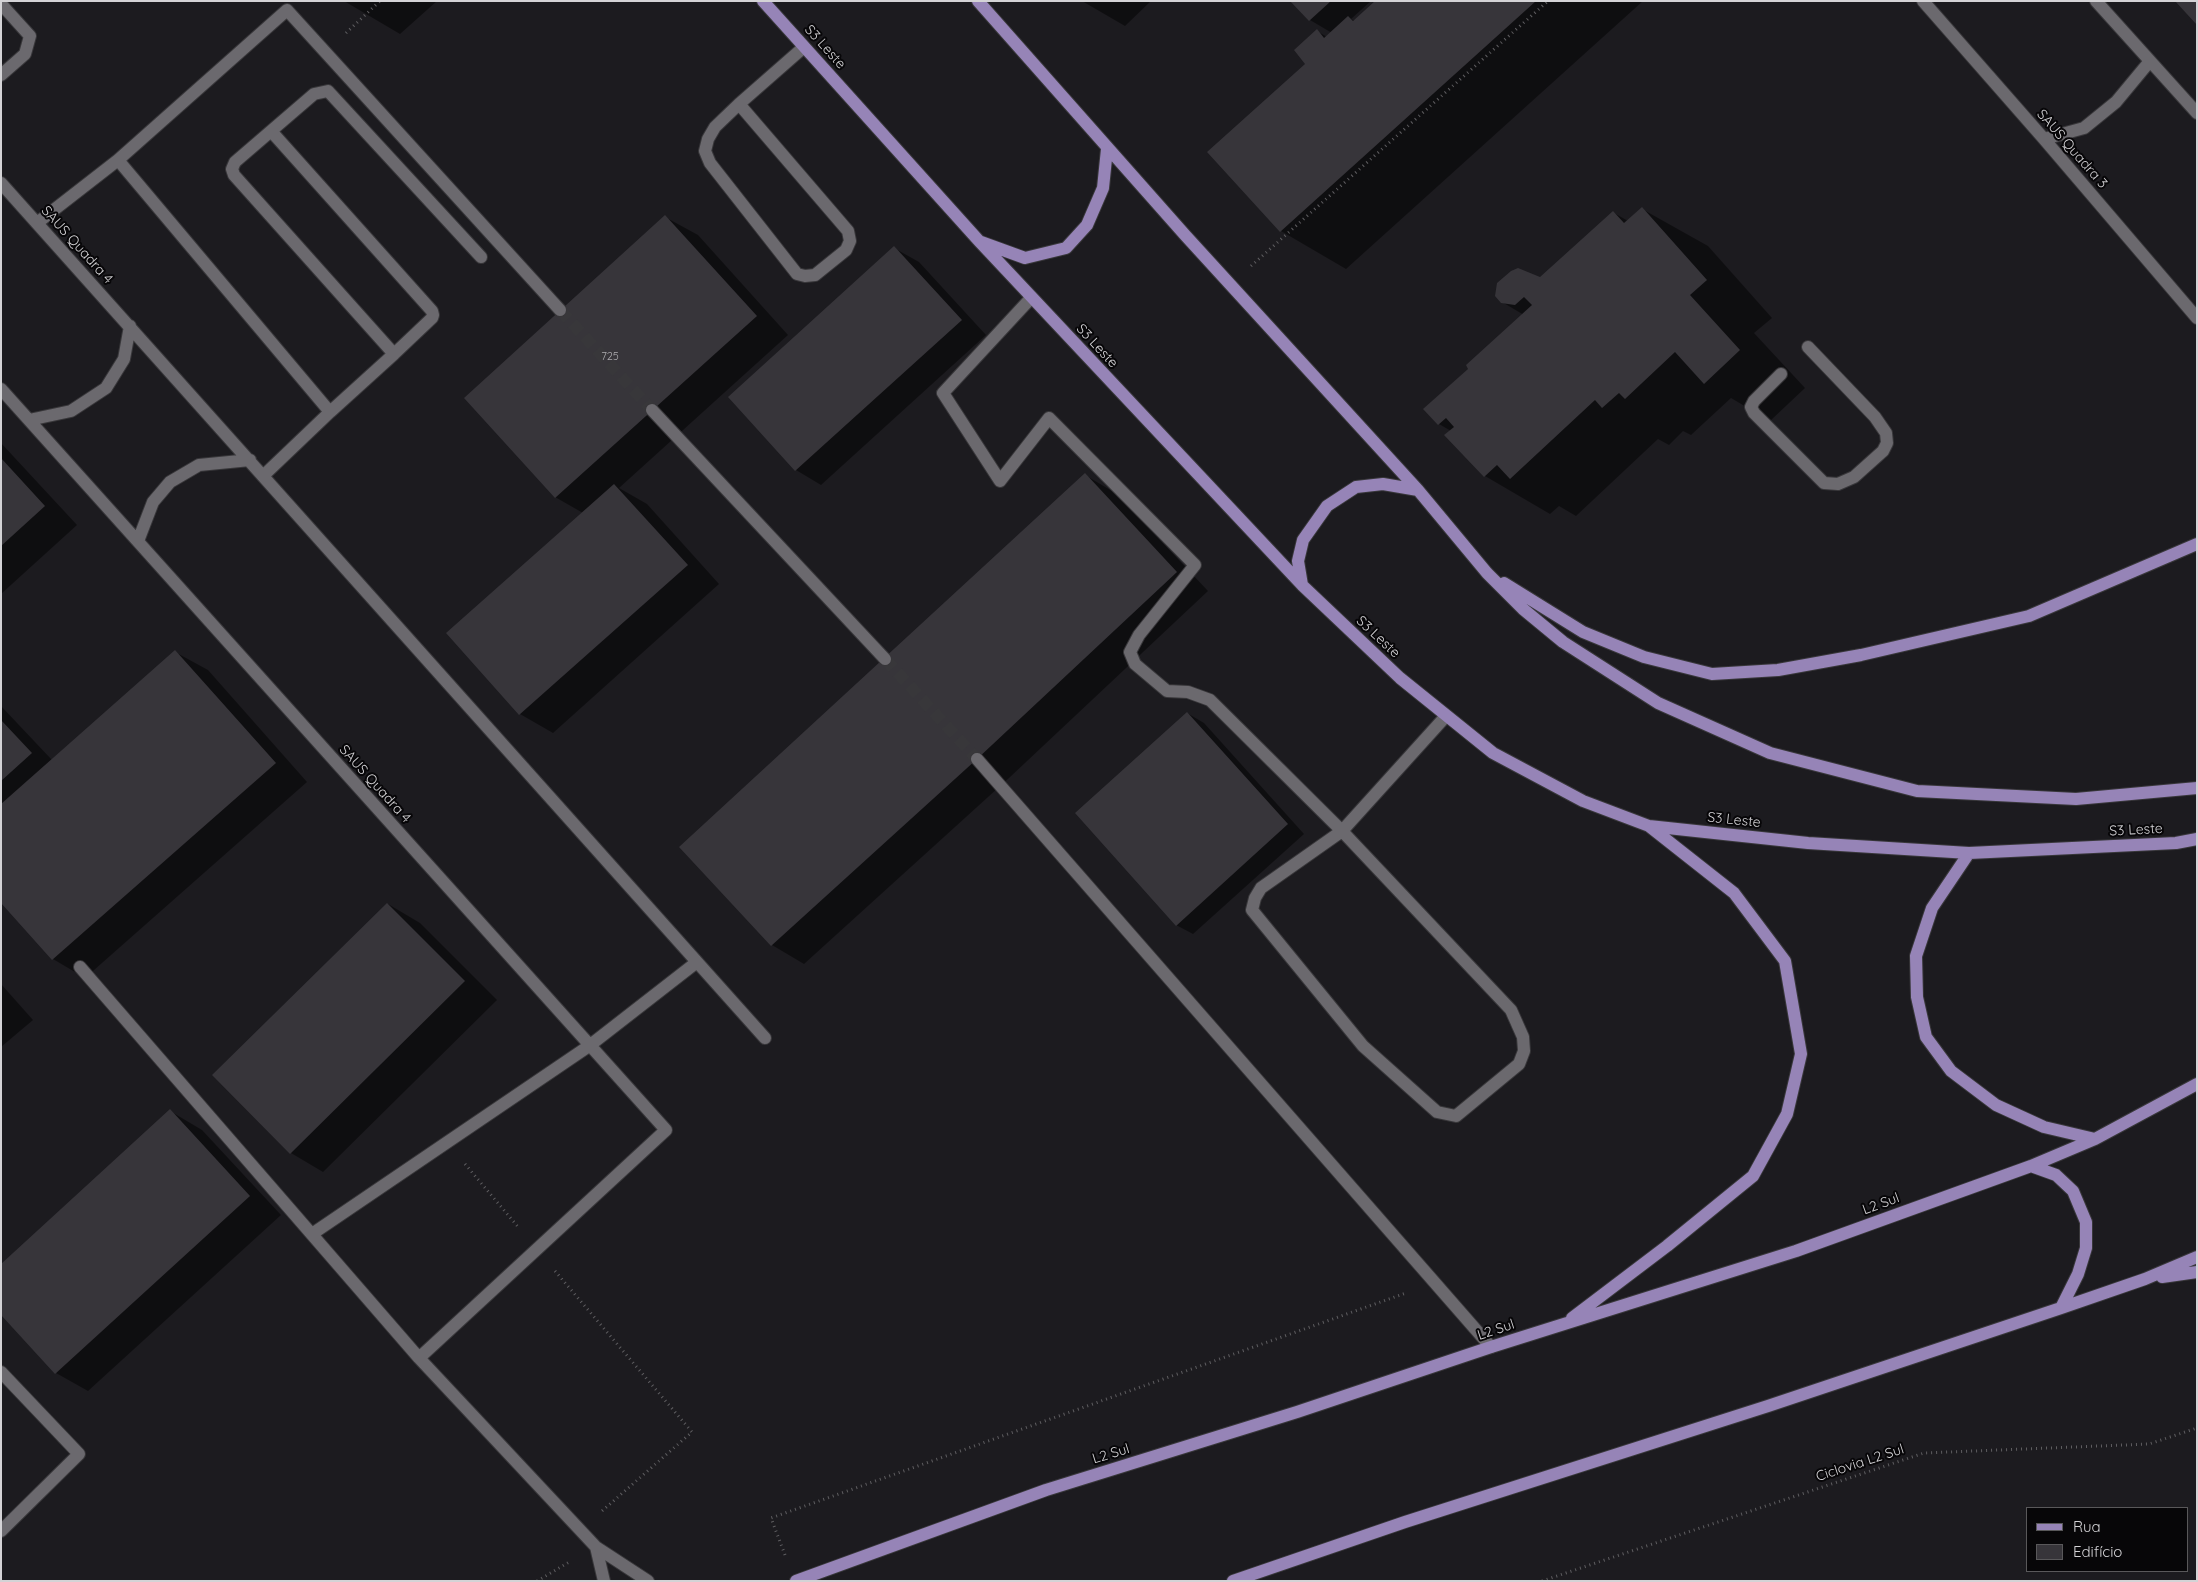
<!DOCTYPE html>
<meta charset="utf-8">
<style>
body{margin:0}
#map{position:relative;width:2198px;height:1582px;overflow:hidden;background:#1c1b1f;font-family:Quicksand,sans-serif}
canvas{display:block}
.frame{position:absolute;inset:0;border:2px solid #d4d3d6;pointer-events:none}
.legend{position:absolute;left:2026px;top:1507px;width:162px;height:65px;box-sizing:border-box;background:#070608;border:1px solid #59585a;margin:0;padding:6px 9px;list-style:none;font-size:15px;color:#d4d3d6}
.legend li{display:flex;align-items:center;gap:10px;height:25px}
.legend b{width:25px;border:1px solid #59585a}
</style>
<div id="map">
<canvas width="2198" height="1582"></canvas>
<div class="frame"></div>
<ul class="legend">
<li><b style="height:6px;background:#9684b7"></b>Rua</li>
<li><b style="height:14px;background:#37353a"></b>Edifício</li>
</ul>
</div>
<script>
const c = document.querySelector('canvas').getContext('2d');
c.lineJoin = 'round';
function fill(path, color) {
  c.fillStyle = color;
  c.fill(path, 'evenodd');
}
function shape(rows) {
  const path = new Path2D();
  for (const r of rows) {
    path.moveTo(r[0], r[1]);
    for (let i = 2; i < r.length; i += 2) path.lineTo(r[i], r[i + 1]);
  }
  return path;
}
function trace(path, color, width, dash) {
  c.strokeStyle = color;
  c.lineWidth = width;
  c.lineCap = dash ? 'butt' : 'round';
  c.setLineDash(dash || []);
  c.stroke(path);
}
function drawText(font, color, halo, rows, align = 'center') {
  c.font = font + ' Quicksand,sans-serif';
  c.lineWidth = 4;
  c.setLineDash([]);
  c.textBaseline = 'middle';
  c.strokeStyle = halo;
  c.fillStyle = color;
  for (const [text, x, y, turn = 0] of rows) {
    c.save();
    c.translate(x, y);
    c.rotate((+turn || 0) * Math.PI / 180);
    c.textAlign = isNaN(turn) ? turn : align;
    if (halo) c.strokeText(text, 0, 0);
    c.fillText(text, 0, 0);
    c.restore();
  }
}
const shadow = shape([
 [344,1,437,1,400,34],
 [1082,1,1151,1,1125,26],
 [1293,1,1371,1,1351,19,1355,21,1377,1,1643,1,1346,269,1281,231,1307,64,1317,31,1327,37,1332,33,1310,20],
 [1642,209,1708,246,1772,318,1754,333,1805,388,1770,421,1731,398,1691,435,1683,431,1669,445,1658,439,1576,516,1559,506,1550,514,1485,476,1451,431,1439,424,1469,369,1524,315,1502,302,1540,279,1614,213,1628,221],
 [665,217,698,235,788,335,619,488,647,504,719,584,553,733,520,714,448,633,583,513,555,497],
 [894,248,919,262,986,335,821,485,796,470,730,397],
 [1,443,77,525,1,594],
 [1085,475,1117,494,1208,591,1009,778,804,964,772,945,681,847],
 [175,652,208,670,307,782,85,978,53,959,1,901,1,706,52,760],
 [1187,713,1204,723,1304,834,1193,934,1176,925],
 [388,904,420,923,497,1000,323,1172,291,1153],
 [1,984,33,1020,1,1047],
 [170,1111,202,1130,281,1215,88,1391,56,1373]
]);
const building = shape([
 [1290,1,1331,1,1309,21],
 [1375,1,1536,1,1280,232,1207,152,1305,64,1294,50,1317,29,1324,38,1348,16,1353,21],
 [2175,1,2197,1,2197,25],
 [1642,207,1707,280,1690,295,1740,350,1704,384,1675,352,1625,399,1619,393,1602,408,1595,400,1510,479,1497,465,1484,477,1444,435,1454,427,1446,418,1438,425,1423,409,1468,369,1466,365,1532,305,1524,297,1515,305,1501,303,1495,296,1497,283,1511,271,1518,268,1540,277,1613,211,1624,223],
 [665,215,757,316,555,498,464,398],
 [894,246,962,320,795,471,728,397],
 [1,458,45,506,1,546],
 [1085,473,1177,572,977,759,771,946,679,847],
 [614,484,688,565,519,715,446,633],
 [175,650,276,763,52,960,1,903,1,804],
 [1187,712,1288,824,1176,926,1075,813],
 [1,720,32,753,1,781],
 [387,903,465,981,290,1154,212,1075],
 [170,1109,250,1196,55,1374,1,1315,1,1264]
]);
const minorTunnel = shape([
 [560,310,652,410],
 [885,659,977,759]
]);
const path = shape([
 [346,33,380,1],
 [1251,266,1548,1],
 [465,1164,519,1228],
 [555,1271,692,1432,602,1511],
 [785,1555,771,1518,1406,1293],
 [537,1581,571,1561],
 [1542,1581,1924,1453,2149,1444,2197,1428]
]);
const minor = shape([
 [1923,1,2044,139,2197,318],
 [2096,1,2197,113],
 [1,4,30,36,25,54,1,75],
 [739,104,848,231,850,241,846,250,815,275,805,276,797,274,710,163,705,151,708,139,715,127,739,104,804,47],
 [271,131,314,94,328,91,481,257],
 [2044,139,2084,128,2116,102,2150,61],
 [118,160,330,412],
 [1,183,765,1038],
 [37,223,118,160,287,10,560,310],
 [1031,298,943,393,1000,481,1049,418,1195,565,1139,635,1130,652,1135,664,1167,691,1188,692,1210,700,1342,831,1511,1010,1523,1037,1524,1051,1519,1064,1456,1116,1437,1112,1363,1046,1252,910,1255,898,1261,888,1342,831,1446,716],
 [1781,374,1754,401,1751,407,1754,413,1824,483,1838,484,1854,477,1883,451,1887,443,1886,433,1875,417,1808,347],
 [1,389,666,1130,419,1358],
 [652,410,885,659],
 [29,420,71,411,106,388,124,359,130,326],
 [264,475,330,412,394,354,432,318,433,315,432,311,271,131,235,162,232,169,234,175,394,354],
 [138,541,153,502,170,482,199,465,250,460],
 [977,759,1491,1347],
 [80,967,419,1358,596,1547,648,1581],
 [312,1234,589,1046,697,962],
 [1,1372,79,1454,1,1531],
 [596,1547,604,1581]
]);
const major = shape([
 [763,1,979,241,1303,586,1400,678,1493,753,1583,801,1649,826,1808,843,1969,853,2176,843,2197,839],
 [978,1,1185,235,1418,490,1487,573,1523,609,1563,642,1658,703,1770,753,1917,791,2076,799,2197,788],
 [981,242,1025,258,1066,248,1087,225,1103,188,1107,149],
 [1504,583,1583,632,1644,657,1712,674,1778,670,1861,655,2029,616,2197,544],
 [1302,585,1298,561,1303,540,1327,506,1356,487,1383,484,1418,490],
 [1969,853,1932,908,1916,956,1917,997,1926,1037,1951,1071,1996,1105,2044,1127,2095,1139],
 [2031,1166,2056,1175,2073,1191,2086,1222,2086,1248,2078,1274,2061,1308],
 [2162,1277,2197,1272],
 [1572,1318,1667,1246,1753,1176,1787,1114,1801,1054,1785,961,1734,893,1649,826],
 [796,1581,1046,1490,1297,1412,1491,1347,1796,1251,2031,1166,2095,1139,2197,1084],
 [1233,1581,1405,1522,1768,1406,2061,1308,2145,1279,2197,1257]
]);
const numberNames = [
 ["725",610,357]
];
const streetNames = [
 ["S3 Leste",825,47,48],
 ["SAUS Quadra 3",2072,149,49],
 ["SAUS Quadra 4",77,245,48],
 ["S3 Leste",1097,346,47],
 ["S3 Leste",1378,637,43],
 ["SAUS Quadra 4",375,784,48],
 ["S3 Leste",1734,820,6],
 ["S3 Leste",2136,830,-3],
 ["L2 Sul",1881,1204,-20],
 ["L2 Sul",1496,1330,-18],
 ["L2 Sul",1111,1454,-17],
 ["Ciclovia L2 Sul",1860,1463,-18]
];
fill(shadow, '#0007');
fill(building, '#37353a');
trace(minorTunnel, '#38373a', 12, [12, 6]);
trace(minor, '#38373a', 14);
trace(major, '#38373a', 14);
trace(path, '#5f5e61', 3, [1, 4]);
trace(minor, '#6b696e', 12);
trace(major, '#9684b7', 12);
drawText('11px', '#adacaf', null, numberNames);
drawText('14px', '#d4d3d6', '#070608', streetNames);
</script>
